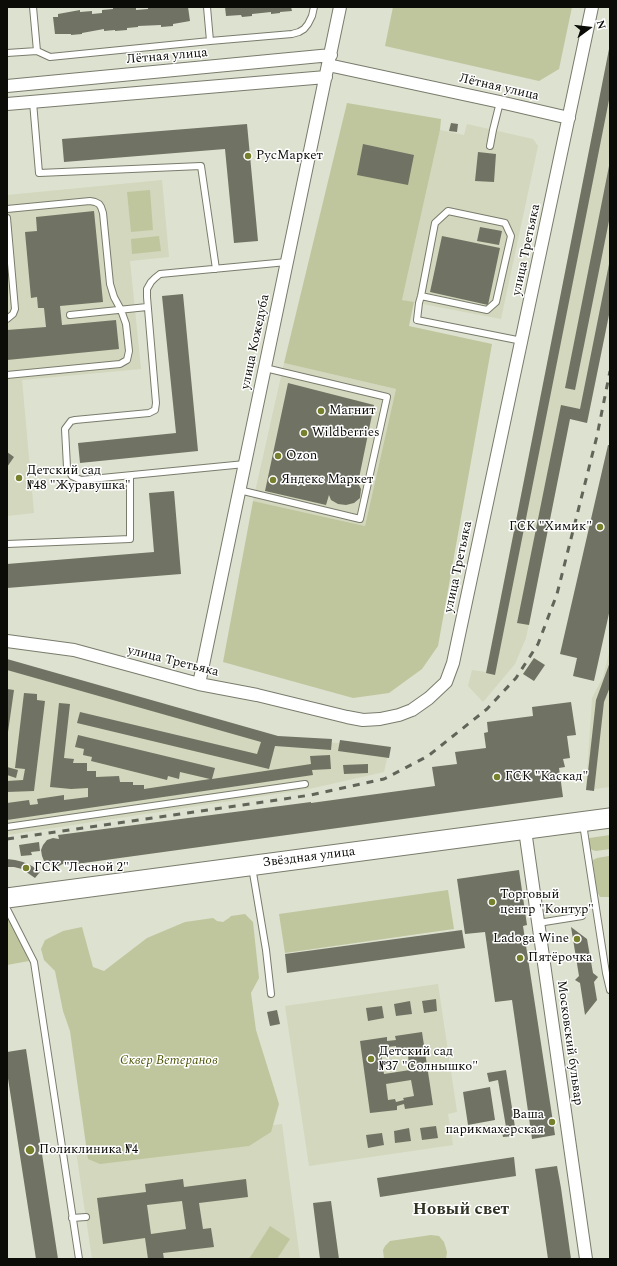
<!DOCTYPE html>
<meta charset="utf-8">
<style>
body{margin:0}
#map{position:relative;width:617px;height:1266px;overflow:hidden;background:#dde1cf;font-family:Spectral,serif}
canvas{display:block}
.frame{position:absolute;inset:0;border:8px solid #0b0c07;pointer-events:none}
.north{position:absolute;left:569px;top:8px;width:40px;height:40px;-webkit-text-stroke:3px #fff;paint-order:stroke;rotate:75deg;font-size:11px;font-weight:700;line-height:16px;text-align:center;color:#0b0c07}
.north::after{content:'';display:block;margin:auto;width:14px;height:18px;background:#0b0c07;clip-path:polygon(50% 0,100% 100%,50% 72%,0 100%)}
</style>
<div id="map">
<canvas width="617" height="1266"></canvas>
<div class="frame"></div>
<div class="north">N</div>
</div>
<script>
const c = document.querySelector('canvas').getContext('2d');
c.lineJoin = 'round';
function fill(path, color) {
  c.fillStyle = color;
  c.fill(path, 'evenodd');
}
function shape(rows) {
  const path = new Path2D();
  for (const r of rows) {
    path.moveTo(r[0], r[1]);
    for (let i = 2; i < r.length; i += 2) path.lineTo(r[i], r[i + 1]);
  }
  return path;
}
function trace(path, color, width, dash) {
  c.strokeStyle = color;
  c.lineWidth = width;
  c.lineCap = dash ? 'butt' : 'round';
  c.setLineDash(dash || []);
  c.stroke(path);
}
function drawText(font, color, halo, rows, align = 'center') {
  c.font = font + ' Spectral,serif';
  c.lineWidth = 3;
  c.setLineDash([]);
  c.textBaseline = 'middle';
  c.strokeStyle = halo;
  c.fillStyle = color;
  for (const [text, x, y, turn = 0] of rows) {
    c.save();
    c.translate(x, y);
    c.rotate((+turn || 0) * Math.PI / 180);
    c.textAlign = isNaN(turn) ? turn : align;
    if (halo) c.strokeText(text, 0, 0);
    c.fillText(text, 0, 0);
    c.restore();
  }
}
const built = shape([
 [610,46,610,310,587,423,570,419,526,638,515,664,483,702,468,686,472,670,486,672],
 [467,124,533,139,538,146,501,319,402,300,440,130,464,135],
 [162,180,169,257,130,261,141,369,22,380,34,513,7,516,7,195],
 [284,363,396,389,365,526,253,501],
 [610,649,610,787,586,790,592,698,603,677],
 [7,664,273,739,338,743,389,750,384,772,309,789,7,835],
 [438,984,457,1112,448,1114,453,1145,309,1166,285,1006],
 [282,1124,300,1259,92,1259,76,1151]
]);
const green = shape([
 [393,7,572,7,559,69,539,81,385,46],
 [347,103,441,119,440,130,402,300,414,302,409,326,492,344,438,646,422,669,389,693,353,698,223,662,253,501,365,526,396,389,284,363],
 [150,190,153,230,131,232,127,192],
 [159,236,161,251,132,254,131,239],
 [610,835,610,849,596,851,592,850,590,847,589,838],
 [609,856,610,897,600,897,597,892,593,863,593,860,597,858],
 [448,890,454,929,285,953,279,914],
 [245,914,253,922,259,978,251,993,256,1030,279,1104,271,1132,249,1146,100,1164,88,1159,70,1031,63,1011,55,971,44,960,41,949,45,940,63,931,82,927,93,967,104,971,147,938,185,922,213,918,217,921,223,922,229,918,231,916],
 [7,915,29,961,7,965],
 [270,1226,290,1239,277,1259,249,1259],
 [431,1235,439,1236,444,1242,447,1252,446,1259,384,1259,383,1250,385,1246,390,1241]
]);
const building = shape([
 [113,7,136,7,136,10,148,9,148,7,188,7,190,21,173,24,173,26,161,27,161,25,138,26,138,27,127,28,127,30,115,31,115,30,104,31,104,29,82,33,82,34,71,35,71,34,55,34,53,17,58,17,58,14,80,10,80,12,92,11,92,14,102,13,102,10,113,9],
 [225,7,291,7,292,11,280,12,280,13,271,14,271,12,252,14,252,16,242,17,241,15,226,16],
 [609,49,610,95,495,675,486,673],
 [451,123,458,124,457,132,449,131],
 [247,124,258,241,234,243,225,149,64,162,62,139],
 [363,144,414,155,408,185,357,175],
 [478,152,496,154,494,182,475,181],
 [609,166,610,216,575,390,565,388],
 [94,211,103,302,60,306,62,325,116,320,119,349,7,360,7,330,46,327,44,308,38,308,37,297,31,298,25,232,37,231,36,217],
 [480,227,502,231,499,245,477,241],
 [442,236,500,248,488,305,430,292],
 [609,264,610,310,587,423,570,419,529,625,517,623,561,405,580,409],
 [183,294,198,451,80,463,78,443,176,433,162,296],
 [288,383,374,405,358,483,361,489,360,498,354,503,346,505,338,504,331,500,329,495,326,505,265,491],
 [608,445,610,445,610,609,594,681,573,676,577,658,560,654],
 [7,452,14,457,7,467],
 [174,491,181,574,7,588,7,564,154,552,149,493],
 [534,658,545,665,534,681,523,674],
 [7,659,278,736,332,739,331,750,275,746,269,769,77,723,80,712,257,754,261,742,7,670],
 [610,662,610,687,604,702,594,791,586,790,596,700],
 [7,689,14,690,8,732,7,732],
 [24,693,37,694,37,700,45,701,34,791,7,792,7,781,23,780,25,769,15,768],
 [571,702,576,735,567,736,570,758,563,759,565,767,559,768,563,797,69,865,68,861,59,866,53,866,48,864,44,861,42,856,41,850,43,845,47,840,53,838,59,839,58,835,311,802,311,803,435,786,432,767,457,764,455,752,486,748,484,733,488,732,487,722,533,716,532,707],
 [59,703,70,704,64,758,74,759,73,763,87,763,87,771,96,771,96,777,119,776,120,782,133,782,133,785,144,785,144,789,210,779,180,772,179,779,168,776,167,780,91,761,92,757,83,755,84,749,75,747,78,735,215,768,212,779,311,764,310,756,330,755,331,769,312,770,313,775,7,820,7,803,29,800,30,805,38,804,37,799,64,795,64,800,88,797,88,788,71,789,50,787],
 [340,740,391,747,389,758,338,751],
 [368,764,368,773,344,774,343,765],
 [7,767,18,770,16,778,7,775],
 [39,842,40,851,31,852,32,855,21,856,19,845],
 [7,859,15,860,23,862,32,866,40,872,35,878,22,869,14,867,7,867],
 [519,870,527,925,523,926,555,1135,532,1139,512,1000,495,1002,485,932,465,934,457,879],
 [571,927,587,939,593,973,598,977,594,982,597,1000,585,1015,580,983,575,980,579,976],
 [462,930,465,948,287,973,285,954],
 [436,999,437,1011,424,1013,422,1001],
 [410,1001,412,1014,396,1016,394,1004],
 [382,1006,384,1018,368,1021,366,1008],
 [277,1010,280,1024,270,1026,267,1012],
 [422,1032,433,1105,405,1109,404,1104,397,1106,397,1110,370,1113,360,1041,387,1037,387,1041,396,1040,395,1036],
 [396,1046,396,1051,407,1049,410,1070,384,1074,381,1053,389,1052,388,1047],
 [411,1080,414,1096,403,1098,404,1100,396,1102,395,1099,388,1100,386,1084],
 [26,1049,51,1213,58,1259,36,1259,7,1072,7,1052],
 [506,1070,515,1127,513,1127,514,1136,503,1137,501,1128,506,1127,498,1080,489,1082,487,1073],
 [490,1087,495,1120,468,1125,463,1092],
 [436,1126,438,1138,422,1140,420,1128],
 [409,1128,411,1141,395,1143,394,1131],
 [382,1133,384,1145,368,1148,366,1135],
 [514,1157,516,1176,380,1197,377,1178],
 [557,1166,561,1188,571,1259,548,1259,535,1169],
 [183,1179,184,1187,246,1179,248,1197,199,1203,203,1229,211,1228,214,1247,163,1253,164,1259,148,1259,145,1238,103,1244,97,1198,146,1192,145,1184],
 [182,1201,186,1229,151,1234,147,1205],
 [331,1201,339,1259,320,1259,313,1203]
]);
const lane = shape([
 [33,7,37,51,50,57,210,41],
 [207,7,210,41,292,34,299,32,304,29,308,24,312,16,314,7],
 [7,53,37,51],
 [33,102,39,173,201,166,216,269],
 [490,146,493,130,500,102],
 [7,209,90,201,95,202,99,204,101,207,103,213,110,284,114,297,121,310,126,324,129,351,127,360,120,364,7,375],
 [7,218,15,309,13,314,7,319],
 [421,296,487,310,496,302,511,236,505,223,448,211,435,223,421,296,419,303,417,320,522,341],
 [70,315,147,307],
 [245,464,81,480,72,476,67,467,65,429,71,421,75,420,149,413,155,410,156,403,147,297,147,289,151,282,155,278,160,274,287,262],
 [239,490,360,519,387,397,265,368],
 [7,544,130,539,130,476],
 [583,824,606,973,610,990],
 [7,827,305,784],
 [252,867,266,950,271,994],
 [7,909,34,962,79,1259],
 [538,923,582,916],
 [72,1218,86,1217]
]);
const street = shape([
 [328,65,500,102,569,118],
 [7,86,331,55],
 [7,104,326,77],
 [7,641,74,650,199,684,257,695,347,717,363,720,380,719,399,715,412,710,429,698,446,682,453,663,592,7],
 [199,684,340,7],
 [525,830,586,1259]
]);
const primary = shape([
 [7,898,610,818]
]);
const rail = shape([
 [7,839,311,795,384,779,428,756,487,709,516,678,538,644,557,594,597,436,610,371]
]);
const markers = [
 [248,156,4,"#77812d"],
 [321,411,4,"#77812d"],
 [304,433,4,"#77812d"],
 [278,456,4,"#77812d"],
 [19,478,4,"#77812d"],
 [273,480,4,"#77812d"],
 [600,527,4,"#77812d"],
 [497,777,4,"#77812d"],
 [26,868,4,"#77812d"],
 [492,902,4,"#77812d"],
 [577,939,4,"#77812d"],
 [520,958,4,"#77812d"],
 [371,1059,4,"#77812d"],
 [552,1122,4,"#77812d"],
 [30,1150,5,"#77812d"]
];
const streetNames = [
 ["Лётная улица",167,57,-5],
 ["Лётная улица",499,88,13],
 ["улица Третьяка",527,250,-78],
 ["улица Кожедуба",256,342,-78],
 ["улица Третьяка",459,567,-78],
 ["улица Третьяка",173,662,14],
 ["Звёздная улица",309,858,-7],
 ["Московский бульвар",569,1043,82]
];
const poiNames = [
 ["РусМаркет",256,156],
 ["Магнит",329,411],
 ["Wildberries",312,433],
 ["Ozon",286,456],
 ["Детский сад",27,471],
 ["№48 \"Журавушка\"",27,486],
 ["Яндекс Маркет",281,480],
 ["ГСК \"Химик\"",592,527,"right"],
 ["ГСК \"Каскад\"",505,777],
 ["ГСК \"Лесной 2\"",34,868],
 ["Торговый",500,895],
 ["центр \"Контур\"",500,910],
 ["Ladoga Wine",569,939,"right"],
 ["Пятёрочка",528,958],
 ["Детский сад",379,1052],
 ["№37 \"Солнышко\"",379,1067],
 ["Ваша",544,1115,"right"],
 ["парикмахерская",544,1130,"right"],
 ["Поликлиника №4",39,1150]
];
const parkNames = [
 ["Сквер Ветеранов",169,1061]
];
const districtNames = [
 ["Новый свет",461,1211]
];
fill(built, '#d2d7bd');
fill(green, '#bfc69d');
fill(building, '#707363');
trace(lane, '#797c6c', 8);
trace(street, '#797c6c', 14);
trace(primary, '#797c6c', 21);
trace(lane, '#fff', 6);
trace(street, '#fff', 12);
trace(primary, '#fff', 19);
trace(rail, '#616459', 3, [7, 7]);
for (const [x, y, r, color] of markers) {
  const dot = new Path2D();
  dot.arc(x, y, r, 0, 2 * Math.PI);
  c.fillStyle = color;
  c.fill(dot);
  trace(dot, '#fff', 1.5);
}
drawText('13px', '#0b0c07', '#fff', streetNames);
drawText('13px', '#0b0c07', '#fff', poiNames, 'left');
drawText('italic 13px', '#515809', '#fff', parkNames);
drawText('bold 17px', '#303224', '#fff', districtNames);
</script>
